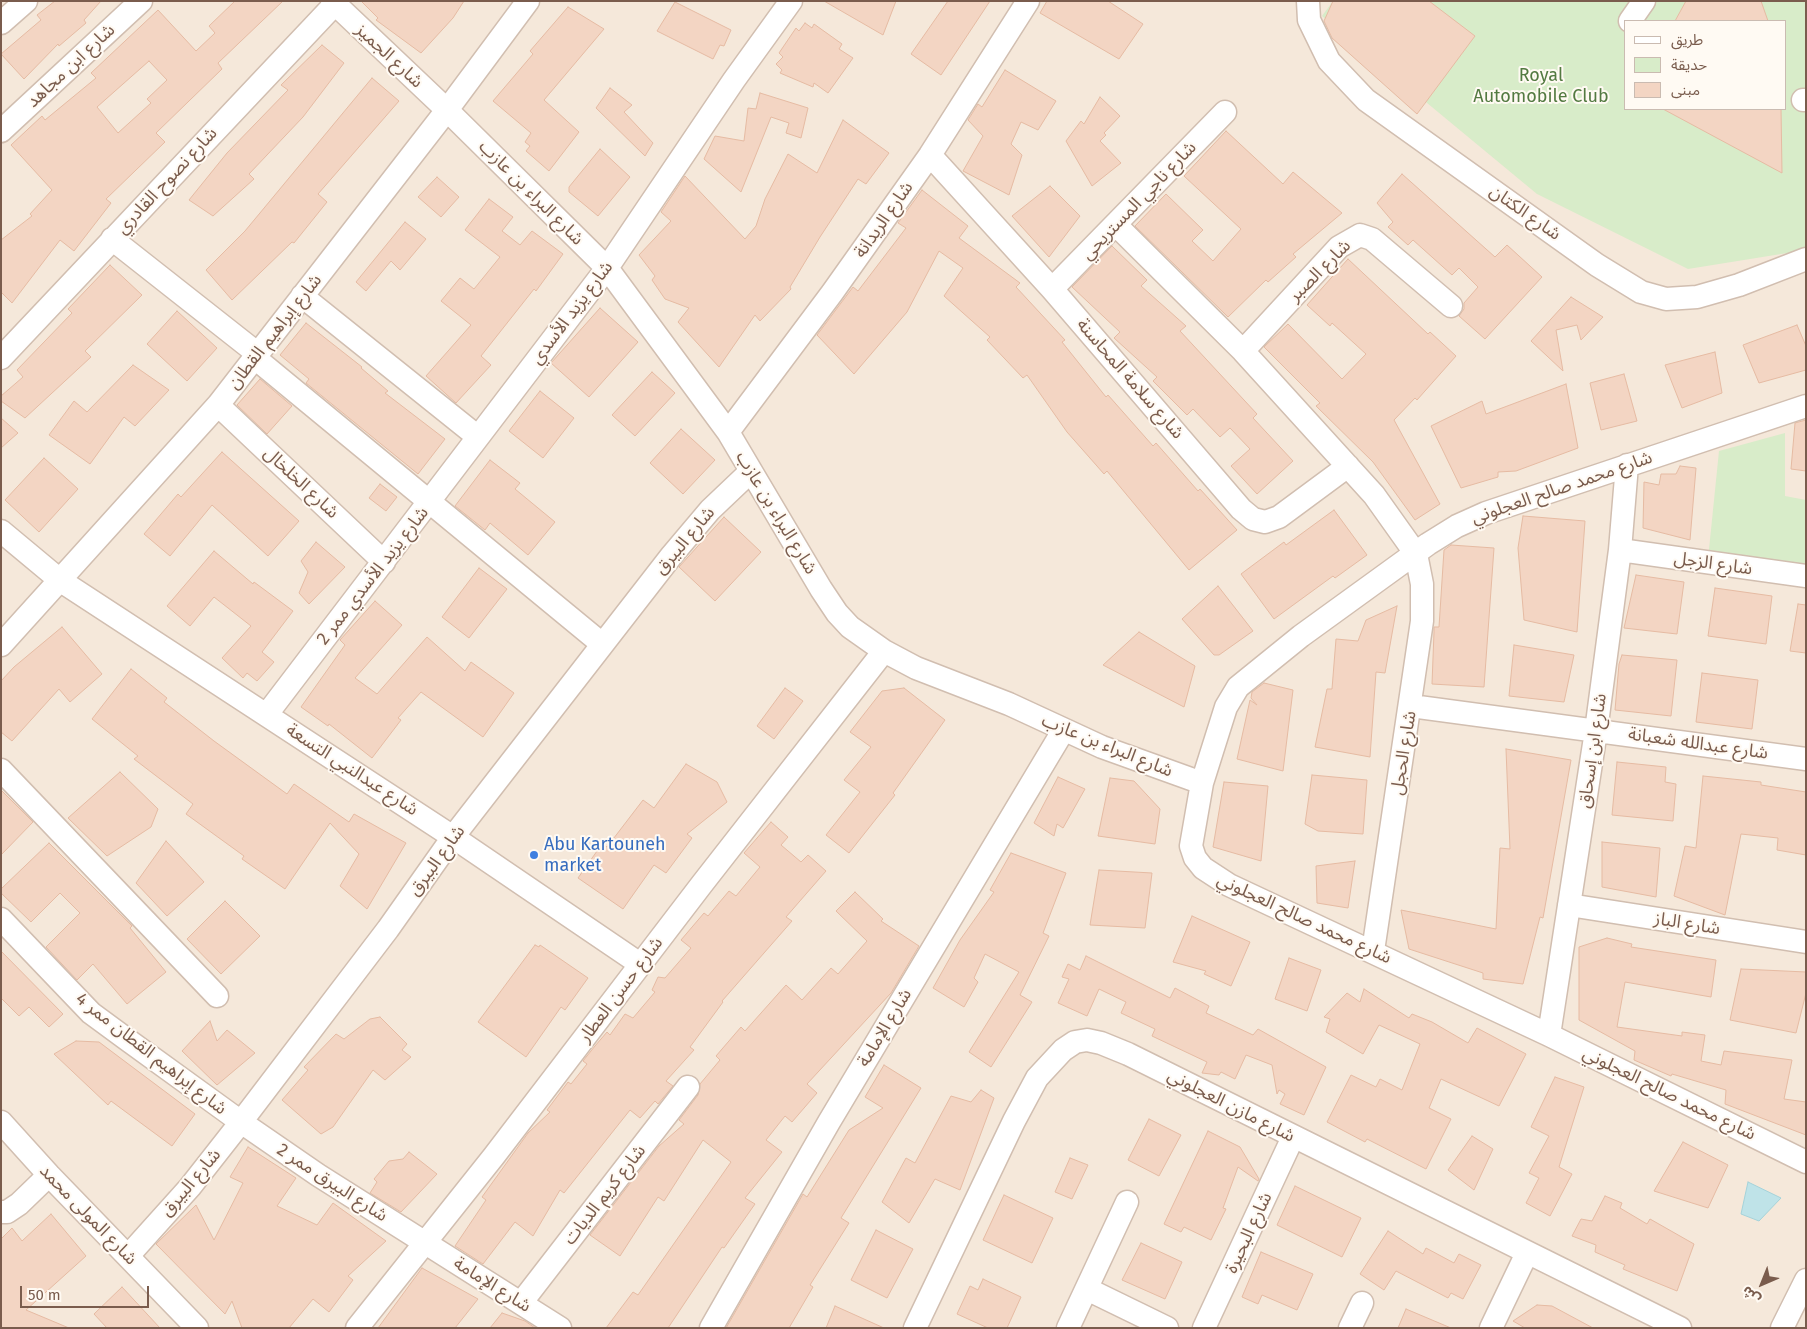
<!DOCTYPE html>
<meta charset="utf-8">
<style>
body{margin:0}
#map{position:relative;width:1807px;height:1329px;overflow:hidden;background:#fdf6ec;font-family:"Fira Sans","Noto Sans Arabic",sans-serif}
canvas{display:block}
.frame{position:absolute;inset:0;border:2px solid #7a5c4d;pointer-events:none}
.legend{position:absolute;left:1624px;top:20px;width:162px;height:90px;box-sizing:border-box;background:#fffaf3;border:1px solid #cabbb1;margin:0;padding:6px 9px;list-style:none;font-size:15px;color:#7a5c4d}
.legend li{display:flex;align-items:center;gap:10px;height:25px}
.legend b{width:25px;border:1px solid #cabbb1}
.north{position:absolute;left:1737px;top:1259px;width:50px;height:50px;-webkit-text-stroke:4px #fffaf3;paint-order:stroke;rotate:224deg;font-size:14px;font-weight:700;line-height:20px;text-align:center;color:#7a5c4d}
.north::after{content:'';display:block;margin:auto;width:18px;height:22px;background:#7a5c4d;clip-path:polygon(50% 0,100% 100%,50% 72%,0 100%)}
.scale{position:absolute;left:20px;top:1286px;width:129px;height:22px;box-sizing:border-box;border:2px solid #7a5c4d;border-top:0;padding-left:6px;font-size:15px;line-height:18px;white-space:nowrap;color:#7a5c4d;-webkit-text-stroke:4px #fffaf3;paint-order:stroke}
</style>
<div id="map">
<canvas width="1807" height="1329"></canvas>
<div class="frame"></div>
<ul class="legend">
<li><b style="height:6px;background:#fff"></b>طريق</li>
<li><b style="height:14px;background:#d8ecc9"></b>حديقة</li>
<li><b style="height:14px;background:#f3d5c3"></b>مبنى</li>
</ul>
<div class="north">ش</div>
<div class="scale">50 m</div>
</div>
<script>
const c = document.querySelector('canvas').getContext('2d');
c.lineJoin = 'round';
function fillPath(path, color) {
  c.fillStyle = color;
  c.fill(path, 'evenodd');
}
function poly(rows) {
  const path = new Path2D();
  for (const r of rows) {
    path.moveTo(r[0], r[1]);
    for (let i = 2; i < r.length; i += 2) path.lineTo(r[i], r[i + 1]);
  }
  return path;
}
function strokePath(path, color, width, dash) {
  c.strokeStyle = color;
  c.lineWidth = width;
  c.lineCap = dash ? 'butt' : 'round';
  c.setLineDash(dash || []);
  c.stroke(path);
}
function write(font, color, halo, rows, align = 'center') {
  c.font = font + ' "Fira Sans","Noto Sans Arabic",sans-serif';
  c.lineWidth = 4;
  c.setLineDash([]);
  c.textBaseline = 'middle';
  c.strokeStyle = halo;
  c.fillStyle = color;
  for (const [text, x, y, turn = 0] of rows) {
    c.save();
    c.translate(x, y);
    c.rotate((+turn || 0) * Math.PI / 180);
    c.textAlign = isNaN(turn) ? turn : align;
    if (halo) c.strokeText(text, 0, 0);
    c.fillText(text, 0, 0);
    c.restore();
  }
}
const residential = poly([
 [1,1,1806,1,1806,1328,1,1328],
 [1626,21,1786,21,1786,109,1626,109]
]);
const green = poly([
 [1333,1,1806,1,1806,250,1688,269,1537,194,1322,16],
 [1626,21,1786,21,1786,109,1626,109],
 [1785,433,1785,496,1806,500,1806,571,1708,559,1719,451]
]);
const water = poly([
 [1748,1182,1781,1198,1759,1221,1741,1214,1748,1182]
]);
const building = poly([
 [55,1,101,1,84,20,86,23,59,46,58,44,24,79,1,54,41,20,37,15,55,1],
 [235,1,283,1,218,63,222,69,156,133,165,142,106,199,111,203,74,251,60,240,12,303,1,292,1,240,32,216,30,214,52,190,11,145,42,116,45,120,96,78,91,73,158,10,196,51,215,33,209,26,235,1],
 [149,61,167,80,147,99,151,103,118,133,97,107,149,61],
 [361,1,464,1,453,18,421,53,376,20,378,18,361,1],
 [824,1,896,1,883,35,824,1],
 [948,1,990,1,941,75,911,54,948,1],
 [1047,1,1108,1,1143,24,1119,59,1040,13,1047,1],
 [1333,1,1429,1,1475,36,1417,114,1332,38,1324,21,1333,1],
 [1686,1,1761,1,1768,21,1675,21,1686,1],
 [675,2,731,30,724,46,720,45,713,59,657,31,675,2],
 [568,7,604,29,544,100,579,132,549,171,526,151,530,146,525,142,531,133,493,101,533,54,530,51,568,7],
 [805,23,812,28,814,24,842,44,839,49,853,58,828,93,814,83,813,87,780,73,782,70,776,64,783,57,779,53,796,28,799,31,805,23],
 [322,45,344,63,303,117,249,174,254,179,213,216,189,200,227,153,288,90,281,85,322,45],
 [1005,70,1056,101,1038,130,1021,122,1011,144,1022,155,1009,195,963,171,983,136,968,120,978,104,982,107,1005,70],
 [372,78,399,101,318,194,327,202,294,243,292,242,232,300,206,270,245,231,372,78],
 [610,88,632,105,624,112,653,143,645,156,596,108,610,88],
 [760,93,808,108,801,138,786,133,789,123,771,117,741,192,704,159,715,136,744,141,748,108,756,109,760,93],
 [1100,97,1120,116,1104,133,1106,135,1100,141,1121,163,1092,186,1066,141,1081,121,1084,124,1100,97],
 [1663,109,1781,109,1782,173,1663,109],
 [843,120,889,153,866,184,858,179,820,237,790,287,791,289,760,321,755,315,719,367,678,322,689,308,665,299,652,280,655,276,639,255,671,221,661,212,685,176,745,239,756,226,765,199,788,154,817,173,843,120],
 [1226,131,1283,184,1293,172,1342,213,1293,254,1296,257,1268,282,1266,280,1228,317,1135,226,1166,194,1203,230,1192,241,1213,261,1241,229,1184,176,1226,131],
 [600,149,630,177,598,216,569,192,569,187,600,149],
 [1402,174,1495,257,1507,245,1542,277,1485,339,1459,316,1464,309,1464,303,1478,287,1459,268,1452,275,1413,240,1408,245,1388,227,1393,222,1377,203,1402,174],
 [437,177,459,197,441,217,418,197,437,177],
 [1050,186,1080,216,1049,257,1012,216,1050,186],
 [922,190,968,226,959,238,1020,283,1016,287,1065,340,1062,342,1106,397,1108,395,1153,446,1156,443,1198,491,1200,489,1237,530,1189,570,1107,471,1104,474,1067,432,1027,375,1023,378,987,340,990,337,944,296,963,268,939,251,907,312,854,374,817,335,853,287,858,291,906,228,898,223,922,190],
 [489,199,513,217,502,231,520,245,532,231,563,254,536,291,534,289,481,356,491,365,456,403,426,376,471,325,441,301,460,278,474,289,500,257,465,230,489,199],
 [405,222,426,239,400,270,391,261,366,291,356,282,405,222],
 [1112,246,1147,280,1141,286,1186,326,1180,331,1257,414,1253,418,1293,461,1257,494,1231,466,1250,449,1230,428,1220,437,1193,409,1187,415,1153,381,1157,377,1114,338,1120,332,1072,287,1112,246],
 [1348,259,1428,334,1430,332,1456,356,1417,400,1415,398,1394,420,1440,504,1415,520,1373,462,1316,406,1320,403,1264,347,1288,324,1342,379,1366,354,1332,323,1330,326,1307,305,1348,259],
 [110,265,142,295,85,351,91,357,25,418,1,401,1,396,23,377,17,370,72,313,68,309,110,265],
 [1571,297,1603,317,1581,340,1577,325,1556,330,1563,371,1531,341,1571,297],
 [600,308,638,342,589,397,551,363,600,308],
 [177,311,217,348,187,381,147,344,177,311],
 [306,323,362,367,361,368,388,391,385,393,445,439,418,474,306,383,309,379,280,355,306,323],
 [1797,325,1806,346,1806,370,1759,383,1743,345,1797,325],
 [1715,352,1722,393,1682,408,1665,365,1715,352],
 [133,365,169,390,135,426,124,417,90,464,49,435,74,401,87,412,133,365],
 [652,372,675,393,635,436,612,415,652,372],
 [1624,374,1637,421,1601,430,1590,383,1624,374],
 [260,379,292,406,267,434,237,405,260,379],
 [1566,384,1578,448,1516,471,1498,472,1498,477,1461,488,1431,426,1482,401,1486,414,1566,384],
 [540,391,574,418,543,458,509,431,540,391],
 [1,418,18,433,1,448,1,418],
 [1806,420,1806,471,1791,469,1795,423,1806,420],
 [681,429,715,460,683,494,650,463,681,429],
 [222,452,299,521,268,556,212,505,170,556,144,534,178,494,181,497,222,452],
 [44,458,78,489,39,532,5,500,44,458],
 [490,460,520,483,515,489,555,522,528,555,490,523,485,530,455,506,490,460],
 [1680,466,1696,468,1690,540,1643,528,1644,482,1659,485,1661,474,1676,474,1680,466],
 [380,484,397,497,386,511,369,498,380,484],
 [1334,510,1367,555,1335,578,1333,576,1274,619,1241,574,1284,542,1286,545,1334,510],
 [1523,516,1585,521,1577,632,1524,620,1518,548,1523,516],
 [724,517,761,552,715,601,679,567,724,517],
 [316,542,345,567,309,604,299,593,308,572,301,561,316,542],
 [1451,545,1494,548,1484,687,1432,684,1434,632,1434,627,1439,627,1444,550,1451,545],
 [214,551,253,584,254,582,293,611,262,652,274,662,257,681,247,673,243,678,222,658,251,626,214,597,190,626,167,606,214,551],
 [479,568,507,589,469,638,442,617,479,568],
 [1636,575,1684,582,1677,634,1624,628,1636,575],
 [1218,586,1253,631,1219,655,1214,655,1182,619,1218,586],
 [1715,588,1772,596,1766,644,1708,636,1715,588],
 [375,601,402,625,355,678,377,694,427,637,465,671,471,662,514,693,483,737,421,692,398,718,401,720,372,758,329,724,328,726,301,707,345,645,340,640,375,601],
 [1798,604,1806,605,1806,653,1790,651,1798,604],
 [1397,606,1385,673,1376,672,1370,757,1315,747,1327,689,1332,689,1336,639,1358,641,1366,620,1397,606],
 [62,627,102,674,70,702,59,689,12,741,1,732,1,681,14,667,62,627],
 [1139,632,1195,666,1184,707,1103,665,1139,632],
 [1514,645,1574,655,1564,702,1509,696,1514,645],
 [1622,655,1677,660,1671,716,1615,710,1619,664,1622,655],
 [131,669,167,698,164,702,214,741,287,794,294,784,349,822,354,814,406,843,367,909,340,886,359,854,330,823,285,889,242,859,244,856,186,814,193,804,134,759,138,756,92,719,131,669],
 [1702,673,1758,680,1752,729,1696,722,1702,673],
 [1264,683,1293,690,1283,771,1237,759,1250,700,1257,705,1251,698,1252,692,1264,683],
 [785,688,803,701,774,739,757,726,785,688],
 [904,688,945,720,893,793,895,795,849,853,826,835,860,792,844,780,871,747,850,732,882,691,904,688],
 [1506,749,1571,760,1543,918,1540,917,1523,984,1483,979,1483,973,1409,949,1401,910,1496,929,1500,848,1510,849,1506,749],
 [1617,762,1666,767,1665,782,1676,784,1673,821,1612,815,1617,762],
 [686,764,717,782,727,802,687,834,692,838,666,873,654,865,623,909,578,878,602,844,607,847,643,800,654,808,686,764],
 [120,772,158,809,151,827,107,856,68,818,120,772],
 [1312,775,1367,780,1363,834,1318,831,1305,824,1312,775],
 [1703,776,1761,782,1761,785,1806,792,1806,855,1777,850,1778,838,1741,834,1725,915,1674,896,1685,846,1696,848,1703,776],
 [1058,777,1085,789,1063,828,1057,824,1054,836,1034,823,1058,777],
 [1110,778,1134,781,1160,809,1155,844,1098,836,1110,778],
 [1224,782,1268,786,1261,861,1213,847,1224,782],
 [1,790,33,822,1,855,1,790],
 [771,822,788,837,781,845,801,862,808,855,826,871,786,917,792,921,722,1001,723,1002,690,1047,694,1050,666,1081,673,1086,658,1104,655,1101,640,1118,630,1110,564,1193,560,1190,533,1236,515,1222,483,1264,455,1246,486,1200,482,1197,528,1133,550,1112,547,1110,568,1082,571,1084,587,1064,583,1061,595,1046,607,1032,610,1035,625,1014,633,1018,655,992,652,990,658,977,665,978,691,948,681,940,704,913,708,916,729,891,736,896,760,867,744,853,771,822],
 [166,841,204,882,167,916,136,883,166,841],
 [1602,842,1660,848,1656,897,1602,887,1602,842],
 [49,843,132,926,130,928,166,972,127,1004,93,964,77,980,46,947,80,913,60,893,31,922,1,893,1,889,49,843],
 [1011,853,1066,873,1043,933,1049,936,1020,995,1032,1002,991,1067,969,1052,1019,972,985,954,974,978,978,982,964,1007,933,988,960,940,994,892,990,890,1011,853],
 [1355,861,1348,908,1317,903,1316,866,1355,861],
 [1099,870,1152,873,1145,928,1090,925,1099,870],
 [855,892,883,919,881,921,919,946,891,993,807,1084,817,1093,792,1122,785,1116,766,1140,782,1152,745,1198,755,1204,724,1248,722,1247,668,1328,606,1328,633,1292,638,1295,731,1162,703,1140,664,1201,658,1197,620,1256,590,1235,659,1146,684,1124,679,1120,698,1095,700,1084,720,1060,716,1056,741,1027,745,1031,786,985,802,1000,831,968,838,974,867,941,836,911,855,892],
 [225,901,260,936,221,974,187,939,225,901],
 [1192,916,1250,942,1231,986,1204,974,1206,971,1173,962,1192,916],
 [1607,938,1632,944,1631,947,1716,960,1711,997,1625,982,1617,1027,1682,1036,1682,1032,1705,1035,1701,1061,1721,1065,1724,1051,1792,1060,1784,1099,1806,1102,1806,1135,1725,1104,1726,1090,1672,1074,1671,1076,1634,1060,1635,1051,1579,1020,1579,947,1607,938],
 [535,945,539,947,540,945,588,978,565,1010,561,1007,526,1057,478,1022,535,945],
 [1,951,63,1014,49,1027,29,1007,19,1016,1,998,1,951],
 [1086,956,1170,998,1175,988,1209,1006,1206,1013,1253,1035,1258,1029,1326,1067,1304,1115,1280,1104,1285,1094,1279,1090,1277,1094,1272,1065,1246,1055,1235,1079,1221,1072,1219,1075,1202,1073,1207,1062,1152,1036,1155,1029,1121,1013,1126,1002,1099,989,1087,1016,1058,1003,1069,979,1062,977,1068,964,1080,970,1086,956],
 [1289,958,1321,970,1307,1011,1275,999,1289,958],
 [1741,969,1806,972,1806,993,1796,1033,1730,1020,1741,969],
 [1364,989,1409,1018,1412,1014,1432,1022,1468,1043,1477,1028,1526,1054,1499,1106,1441,1079,1429,1108,1451,1119,1426,1169,1367,1139,1365,1142,1327,1122,1351,1075,1376,1087,1380,1079,1402,1090,1420,1044,1379,1025,1363,1054,1326,1032,1330,1019,1324,1017,1347,993,1360,1002,1364,989],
 [380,1017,407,1044,402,1050,411,1057,385,1080,373,1070,333,1127,321,1134,282,1100,308,1070,304,1067,336,1034,344,1039,370,1019,380,1017],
 [210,1021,217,1041,227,1030,255,1053,217,1085,182,1051,210,1021],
 [76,1041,99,1042,195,1114,172,1146,111,1101,108,1105,54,1054,76,1041],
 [884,1065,921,1088,841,1218,849,1223,810,1285,813,1287,789,1328,726,1328,803,1194,807,1197,849,1130,883,1108,865,1097,884,1065],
 [1555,1077,1584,1087,1559,1167,1572,1174,1550,1216,1526,1203,1539,1178,1529,1173,1549,1136,1531,1127,1555,1077],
 [981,1090,994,1098,960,1190,935,1179,909,1223,882,1202,906,1158,915,1163,951,1096,971,1102,981,1090],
 [1149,1119,1181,1135,1159,1176,1128,1160,1149,1119],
 [1208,1131,1240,1147,1259,1179,1258,1181,1238,1167,1223,1208,1226,1209,1211,1240,1184,1227,1181,1232,1164,1224,1208,1131],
 [1472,1136,1493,1149,1474,1190,1448,1170,1472,1136],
 [1683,1142,1728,1165,1708,1208,1654,1191,1683,1142],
 [248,1147,296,1178,277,1206,317,1225,333,1203,386,1241,348,1276,353,1280,329,1312,313,1299,289,1328,242,1328,232,1301,225,1314,156,1244,196,1205,214,1240,243,1183,230,1177,248,1147],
 [409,1152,437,1174,401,1212,370,1193,377,1182,374,1179,389,1161,403,1159,409,1152],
 [1070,1158,1088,1165,1072,1199,1055,1192,1070,1158],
 [1295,1186,1361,1218,1342,1257,1277,1225,1295,1186],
 [1004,1195,1053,1218,1032,1263,983,1240,1004,1195],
 [1605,1196,1622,1203,1620,1208,1647,1224,1650,1219,1694,1244,1677,1291,1623,1269,1625,1265,1595,1252,1596,1245,1572,1236,1581,1219,1592,1221,1605,1196],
 [51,1214,86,1256,26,1310,69,1328,1,1328,1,1239,12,1228,22,1241,51,1214],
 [876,1230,913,1249,887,1298,851,1280,876,1230],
 [1388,1231,1423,1254,1426,1248,1454,1263,1459,1254,1481,1265,1463,1299,1451,1293,1448,1298,1396,1271,1384,1290,1360,1274,1388,1231],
 [1141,1243,1182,1262,1165,1299,1122,1280,1141,1243],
 [1261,1252,1313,1274,1297,1310,1262,1295,1258,1304,1242,1297,1261,1252],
 [422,1268,478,1299,455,1328,378,1328,422,1268],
 [983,1279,1021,1297,1007,1328,988,1328,957,1314,970,1286,978,1290,983,1279],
 [122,1287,160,1328,107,1328,94,1314,122,1287],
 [1537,1305,1552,1306,1593,1328,1525,1328,1513,1321,1537,1305],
 [835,1306,884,1328,826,1328,835,1306],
 [1406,1309,1451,1328,1398,1328,1406,1309],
 [502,1313,525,1321,535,1328,490,1328,502,1313]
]);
const minor = poly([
 [332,1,447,110,607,268,728,432,821,589,837,613,850,627,884,651,916,668,1009,704,1102,747,1202,783],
 [1308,1,1309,20,1329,61,1366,100,1597,265,1641,292,1666,299,1697,297,1739,285,1806,259],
 [1630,21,1644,1],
 [1,23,26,1],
 [1803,100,1806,100],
 [1,131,141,1],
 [930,155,1052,289,1241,509,1253,519,1265,522,1279,517,1348,466],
 [1116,225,1243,351,1374,495,1416,554,1422,584,1422,621,1373,951],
 [112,239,258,354],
 [1052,289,1225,112],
 [302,296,478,437],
 [1243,351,1339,247,1360,235,1372,239,1451,306],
 [1,358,335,4],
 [255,358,602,644],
 [218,405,384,562],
 [1806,406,1486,513,1457,526,1428,544,1301,636,1238,687,1226,707,1202,783,1191,846,1195,858,1203,868,1229,885,1549,1035,1806,1162],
 [728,432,832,293,930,155,1028,1],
 [1,531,61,581,453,837,640,964],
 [1620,550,1806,576],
 [1,645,218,405,447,110,528,1],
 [1411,706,1806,759],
 [267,714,607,268,734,80,791,1],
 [1,770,217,996],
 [1569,905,1806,942],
 [1,919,91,1013,125,1038,241,1122,318,1175,560,1328],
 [1549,1035,1596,731,1620,550,1627,465],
 [1,1122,49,1175,197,1328],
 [1,1212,7,1212,19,1204,49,1175],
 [128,1256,190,1187,241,1122,388,929,453,837,672,555,710,510,750,472],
 [1087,1289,1167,1328],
 [521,1303,688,1087],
 [357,1328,494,1156,702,884,884,651],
 [711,1328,829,1122,1063,731],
 [915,1328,1014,1121,1037,1078,1063,1050,1075,1042,1087,1040,1101,1043,1128,1054,1680,1328],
 [1068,1328,1127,1202],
 [1204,1328,1293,1137],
 [1350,1328,1362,1303],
 [1491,1328,1527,1253],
 [1782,1328,1806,1280]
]);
const markers = [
 [534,855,5,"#3f7fe0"]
];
const streetNames = [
 ["شارع الجميز",389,56,43],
 ["شارع ابن مجاهد",71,66,-43],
 ["شارع نصوح القادري",167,181,-47],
 ["شارع البراء بن عازب",531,193,45],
 ["شارع ناجي المستريحي",1139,201,-46],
 ["شارع الكتان",1525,213,35],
 ["شارع الريدانة",884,220,-55],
 ["شارع الصبر",1320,271,-45],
 ["شارع يزيد الأسدي",572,313,-53],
 ["شارع إبراهيم القطان",275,332,-52],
 ["شارع سلامة المحاسنة",1130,379,49],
 ["شارع الخلخال",301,483,43],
 ["شارع محمد صالح العجلوني",1562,488,-19],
 ["شارع البراء بن عازب",776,513,59],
 ["شارع البيرق",685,541,-50],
 ["شارع الزجل",1713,564,8],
 ["شارع يزيد الأسدي ممر 2",373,576,-52],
 ["شارع عبدالله شعبانة",1698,744,8],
 ["شارع البراء بن عازب",1107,746,22],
 ["شارع ابن إسحاق",1593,751,-82],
 ["شارع الحجل",1404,753,-81],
 ["شارع عبدالنبي التسعة",352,770,33],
 ["شارع البيرق",437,861,-54],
 ["شارع محمد صالح العجلوني",1304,919,25],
 ["شارع الباز",1687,924,9],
 ["شارع حسن العطار",621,990,-53],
 ["شارع الإمامة",885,1028,-59],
 ["شارع إبراهيم القطان ممر 4",151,1054,38],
 ["شارع محمد صالح العجلوني",1669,1094,26],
 ["شارع مازن العجلوني",1231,1106,27],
 ["شارع البيرق",191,1183,-50],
 ["شارع البيرق ممر 2",332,1183,33],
 ["شارع كريم الديات",605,1195,-52],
 ["شارع المولى محمد",88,1215,46],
 ["شارع البحيرة",1249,1233,-65],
 ["شارع الإمامة",492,1285,32]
];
const parkNames = [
 ["Royal",1541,76],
 ["Automobile Club",1541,97]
];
const shopNames = [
 ["Abu Kartouneh",544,845],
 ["market",544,866]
];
fillPath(residential, '#f5e8da');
fillPath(green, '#d8ecc9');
fillPath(water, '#bfe3e8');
strokePath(water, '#a5d3da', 1);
fillPath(building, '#f3d5c3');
strokePath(building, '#e6bba3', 1);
strokePath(minor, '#d1beb0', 25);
strokePath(minor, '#fff', 22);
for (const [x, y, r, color] of markers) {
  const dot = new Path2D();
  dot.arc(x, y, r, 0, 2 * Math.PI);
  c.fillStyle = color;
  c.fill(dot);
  strokePath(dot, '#fffaf3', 2);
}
write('18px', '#7a5c4d', '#fffaf3', streetNames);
write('18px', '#537a41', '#fffaf3', parkNames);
write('18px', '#366cbe', '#fffaf3', shopNames, 'left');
</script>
